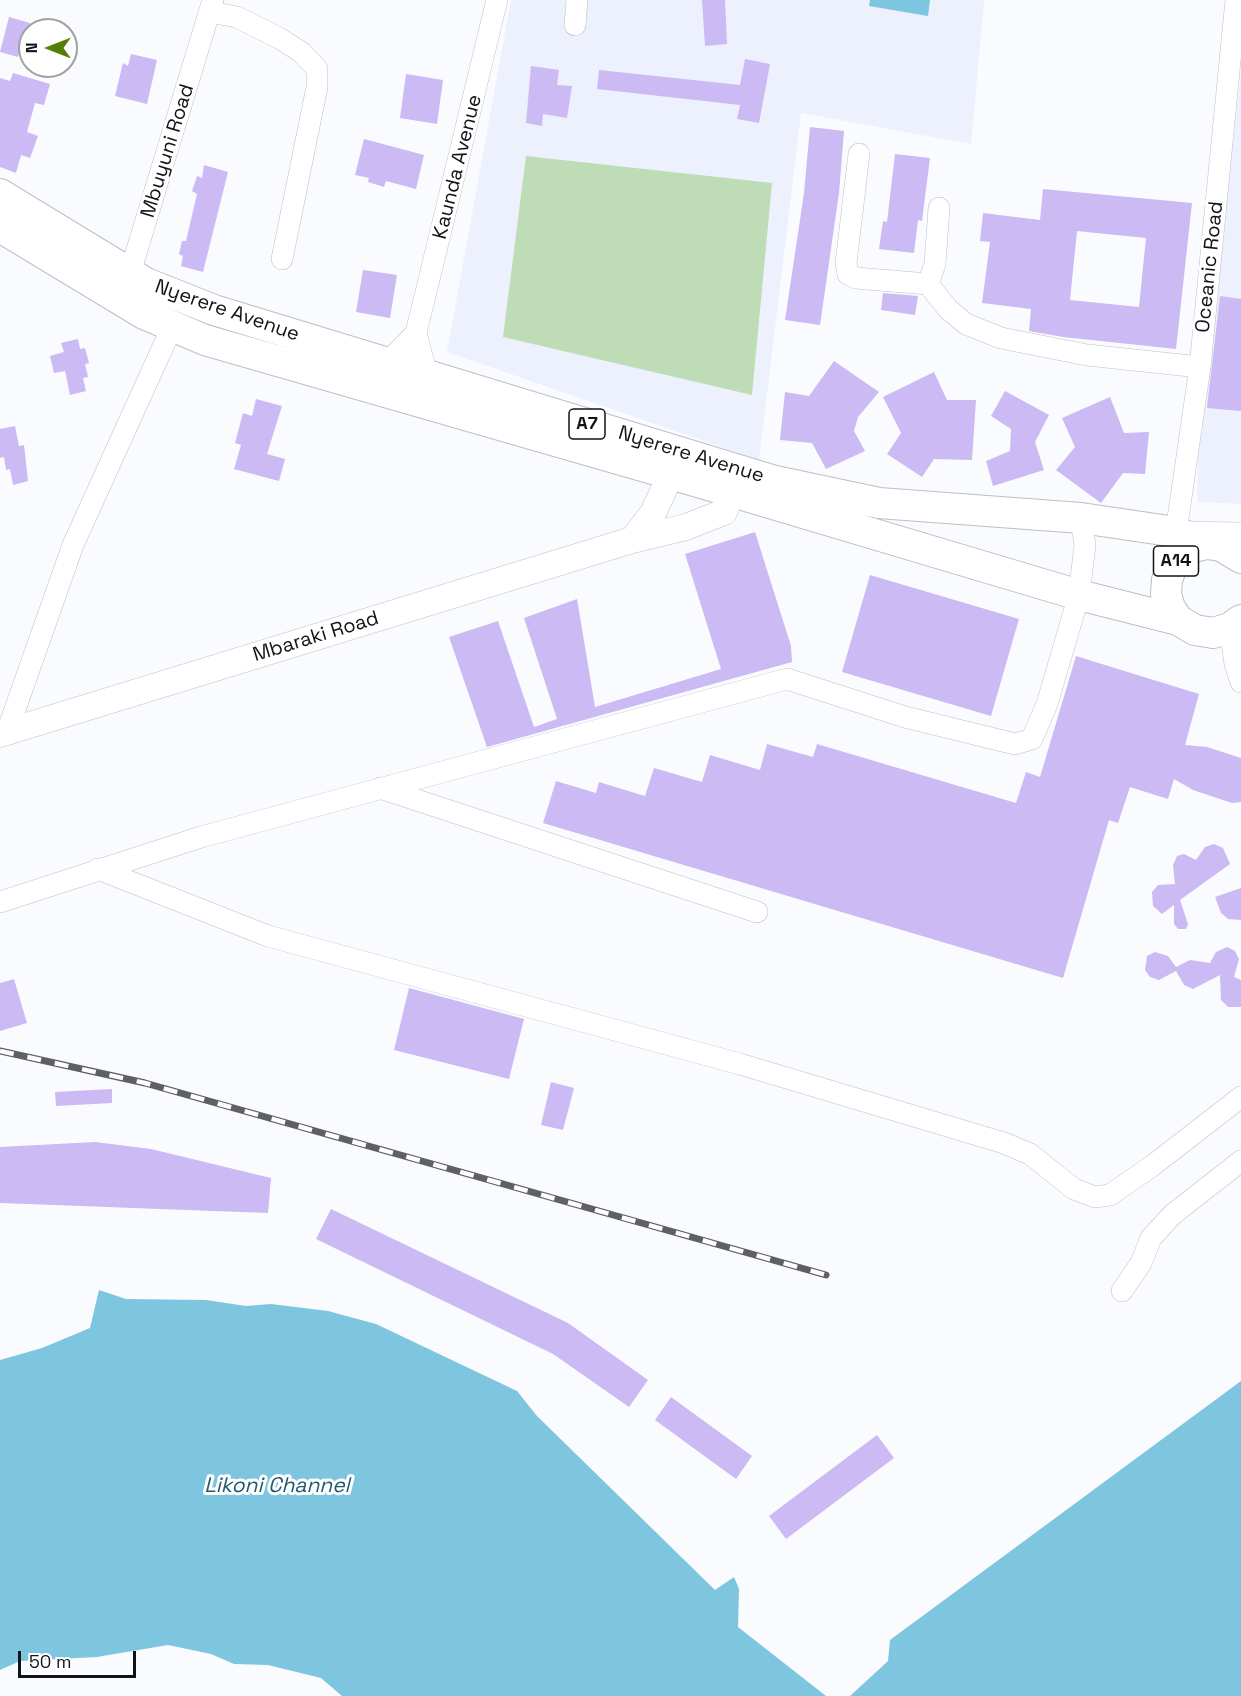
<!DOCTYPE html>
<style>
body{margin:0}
#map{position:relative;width:1241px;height:1696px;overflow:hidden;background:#fafbfe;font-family:"Space Grotesk",sans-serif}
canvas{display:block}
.north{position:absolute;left:18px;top:18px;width:60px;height:60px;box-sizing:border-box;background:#fff;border:2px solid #a0a1a2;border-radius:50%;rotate:270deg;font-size:16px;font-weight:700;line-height:24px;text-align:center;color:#121316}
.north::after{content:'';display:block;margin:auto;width:21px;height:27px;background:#547f04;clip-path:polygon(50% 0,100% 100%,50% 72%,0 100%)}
.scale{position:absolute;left:18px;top:1651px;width:118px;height:27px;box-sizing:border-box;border:3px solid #121316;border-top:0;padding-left:8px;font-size:18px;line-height:21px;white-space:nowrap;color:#121316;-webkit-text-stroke:4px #fff;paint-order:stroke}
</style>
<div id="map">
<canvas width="1241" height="1696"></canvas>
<div class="north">N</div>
<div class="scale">50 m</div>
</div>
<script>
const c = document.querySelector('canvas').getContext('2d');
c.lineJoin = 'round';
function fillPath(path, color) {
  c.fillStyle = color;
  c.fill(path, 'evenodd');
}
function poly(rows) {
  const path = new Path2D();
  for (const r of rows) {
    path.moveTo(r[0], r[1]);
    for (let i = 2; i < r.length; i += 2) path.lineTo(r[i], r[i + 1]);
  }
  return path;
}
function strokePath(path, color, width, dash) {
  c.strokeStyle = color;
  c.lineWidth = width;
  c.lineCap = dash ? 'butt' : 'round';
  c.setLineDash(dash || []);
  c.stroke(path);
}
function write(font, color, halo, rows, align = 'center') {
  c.font = font + ' "Space Grotesk",sans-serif';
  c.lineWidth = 6;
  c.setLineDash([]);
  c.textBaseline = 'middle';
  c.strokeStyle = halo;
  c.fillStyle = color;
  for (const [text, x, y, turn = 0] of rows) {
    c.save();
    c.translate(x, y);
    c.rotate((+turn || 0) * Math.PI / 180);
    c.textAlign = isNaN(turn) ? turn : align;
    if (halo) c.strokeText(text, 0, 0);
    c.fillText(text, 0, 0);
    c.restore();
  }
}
const built = poly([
 [511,0,984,0,971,144,801,113,759,460,447,352],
 [1241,72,1241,504,1197,502,1198,460]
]);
const green = poly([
 [526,156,772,183,752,395,503,337]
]);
const water = poly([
 [870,0,930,0,928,16,869,6],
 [99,1290,126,1299,206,1300,246,1306,271,1304,328,1311,376,1324,517,1391,537,1416,715,1590,734,1577,739,1589,738,1627,826,1696,342,1696,321,1678,268,1665,234,1664,211,1654,168,1645,97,1657,20,1661,0,1670,0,1360,42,1348,90,1328],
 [1241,1381,1241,1696,850,1696,888,1661,890,1640]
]);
const building = poly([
 [702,0,725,0,727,44,705,46],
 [9,17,30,23,30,39,23,37,18,57,0,52],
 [131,54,157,60,147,104,115,96,123,63,128,66],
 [745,59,770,64,759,123,737,119,740,105,597,89,599,70,740,85],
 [531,66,559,70,557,85,572,86,567,118,543,114,542,126,526,123],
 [13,73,50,84,44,105,35,103,27,132,38,136,30,158,21,155,16,173,0,167,0,78,10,81],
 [406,74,443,80,437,124,400,118],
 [810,127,844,131,839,193,820,325,785,320,804,193],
 [364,139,424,155,416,189,386,181,384,187,368,182,369,178,355,175],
 [895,154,930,158,922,221,918,220,914,253,879,249,883,221,887,222],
 [204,165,228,172,203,272,181,266,183,256,179,254,182,241,186,241,197,194,192,191,197,176,202,178],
 [1043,189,1192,203,1176,349,1063,337,1029,331,1031,309,982,303,990,242,980,241,983,213,1040,220],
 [1077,231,1146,238,1139,307,1070,300],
 [363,270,397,275,390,318,356,312],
 [883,293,918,296,915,315,881,310],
 [1220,296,1241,299,1241,411,1207,408],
 [78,339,80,349,85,348,89,363,85,364,88,377,83,378,86,391,70,395,65,371,54,373,50,356,64,352,61,343],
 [834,361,879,392,858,417,854,431,865,451,826,469,812,443,780,440,785,392,809,396],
 [934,372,947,400,976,400,972,460,934,459,922,477,887,454,901,433,883,397],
 [1005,391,1049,415,1035,442,1044,470,993,486,986,461,1010,451,1011,429,991,416],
 [1110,397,1124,433,1149,432,1145,474,1123,473,1101,503,1056,470,1075,447,1062,418],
 [256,399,282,406,267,454,285,459,279,481,234,469,241,445,235,443,243,413,252,416],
 [15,426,19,446,24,445,28,481,13,485,10,469,6,470,4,457,0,458,0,429],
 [755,532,791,646,792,662,487,747,449,637,498,621,534,727,557,719,524,618,577,599,595,707,721,669,685,554],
 [870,575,1019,619,991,716,842,672],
 [1076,656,1199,694,1185,745,1207,747,1241,758,1241,802,1232,803,1193,790,1174,779,1168,799,1130,787,1118,823,1109,820,1063,978,543,823,556,781,596,793,599,782,645,796,654,768,702,782,710,755,760,770,767,744,813,757,817,744,1016,803,1026,772,1040,777],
 [1214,844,1223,848,1230,864,1180,900,1188,924,1186,929,1178,929,1174,924,1174,905,1162,914,1153,906,1152,892,1158,885,1175,884,1173,865,1177,856,1184,854,1196,860,1205,847],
 [1241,888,1241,920,1228,919,1221,913,1215,897],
 [1227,947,1235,951,1239,959,1234,977,1241,980,1241,1007,1228,1007,1221,1000,1220,975,1193,989,1184,985,1176,971,1159,980,1150,977,1145,970,1147,956,1155,952,1168,956,1176,967,1190,960,1210,963,1216,952],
 [14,979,27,1023,0,1031,0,983],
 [409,988,524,1019,509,1079,394,1050],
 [551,1082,574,1088,563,1130,541,1125],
 [112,1089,112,1103,56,1106,55,1092],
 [95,1142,151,1149,271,1178,268,1213,0,1203,0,1147],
 [331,1209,568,1323,648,1380,629,1407,553,1354,316,1239],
 [671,1397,752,1456,736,1479,655,1420],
 [877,1435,894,1458,786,1539,769,1516]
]);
const minor = poly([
 [1236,0,1200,367,1176,532,1241,533],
 [210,12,237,17,279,38,301,52,317,69,317,87,282,259],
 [575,25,577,0],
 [859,154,846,263,848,274,856,278,928,284,948,309,966,324,1001,338,1087,355,1200,367],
 [928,284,935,264,939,208],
 [126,286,213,0],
 [416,333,427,375,424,385],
 [385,374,387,363,416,333,497,0],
 [1230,628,1235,664,1241,682],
 [7,732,73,545,172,327],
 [380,788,757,912],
 [98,869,268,936,740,1064,1004,1143,1030,1154,1074,1189,1095,1197,1110,1195,1152,1166,1241,1097],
 [0,902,201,837,787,679,905,717,1015,744,1032,739,1047,704,1079,595,1085,545,1081,518],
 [1122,1291,1141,1263,1151,1238,1172,1215,1241,1161]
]);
const major = poly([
 [632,540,653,513,679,457],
 [0,734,632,540,686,527,724,512,739,475]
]);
const highway = poly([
 [0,194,146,283,214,310,775,481,879,503,1081,518,1176,532,1207,544],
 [0,227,144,314,205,340,733,492,1079,595,1178,620],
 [1241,558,1221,546,1207,544,1194,547,1181,555,1172,566,1167,580,1166,594,1170,608,1178,620,1195,630,1213,633,1230,628,1241,620]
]);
const rail = poly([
 [0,1051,145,1083,826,1275]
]);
const shields = [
 [587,424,36],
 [1176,561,45]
];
const shieldNames = [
 ["A7",587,424],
 ["A14",1176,561]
];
const streetNames = [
 ["Mbuyuni Road",168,151,-73],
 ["Kaunda Avenue",458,167,-76],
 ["Oceanic Road",1210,267,-84],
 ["Nyerere Avenue",227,311,19],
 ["Nyerere Avenue",691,455,17],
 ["Mbaraki Road",316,637,-17]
];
const waterNames = [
 ["Likoni Channel",277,1486]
];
fillPath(built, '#edf0fd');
fillPath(green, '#bedcb5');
fillPath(water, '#7ec5df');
fillPath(building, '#cbbaf3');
strokePath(minor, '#bdbfc7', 22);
strokePath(major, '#bdbfc7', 27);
strokePath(highway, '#bdbfc7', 32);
strokePath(minor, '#fff', 21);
strokePath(major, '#fff', 26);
strokePath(highway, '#fff', 30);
strokePath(rail, '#5f6063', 7);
strokePath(rail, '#fff', 4.5, [14]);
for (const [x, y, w] of shields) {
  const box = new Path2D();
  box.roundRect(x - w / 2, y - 15, w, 30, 4.5);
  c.fillStyle = '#fff';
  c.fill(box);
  strokePath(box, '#121316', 1.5);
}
write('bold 18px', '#121316', null, shieldNames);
write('20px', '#121316', '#fff', streetNames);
write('italic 21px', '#225b6e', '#fff', waterNames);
</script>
